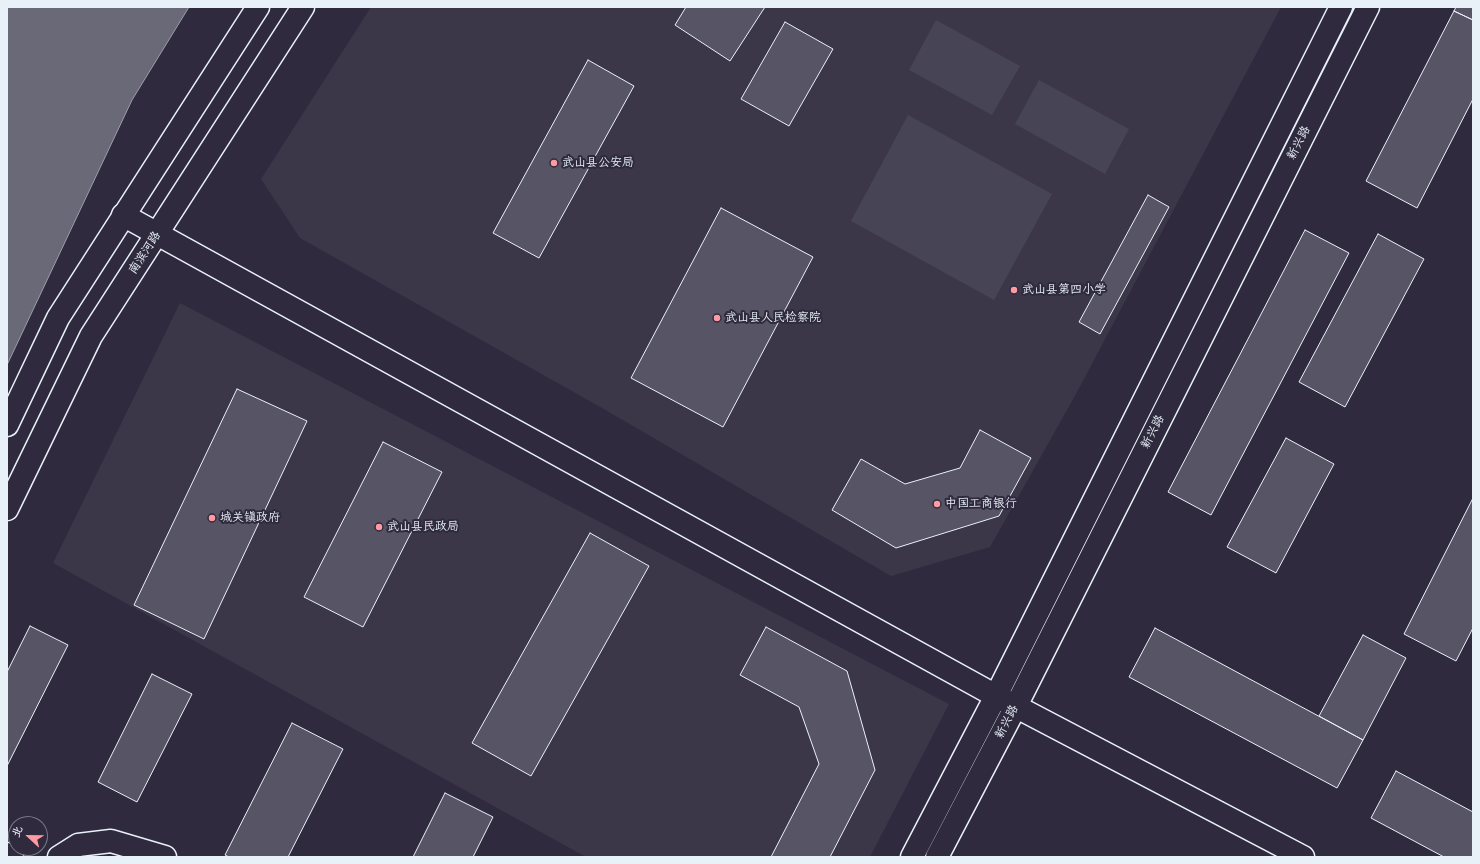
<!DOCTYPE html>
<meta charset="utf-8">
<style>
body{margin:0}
#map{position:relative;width:1480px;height:864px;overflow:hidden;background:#2f2a3d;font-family:Sriracha,"LXGW WenKai TC",sans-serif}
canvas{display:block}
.frame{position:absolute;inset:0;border:8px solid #e8f1f8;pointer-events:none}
.north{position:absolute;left:8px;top:816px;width:40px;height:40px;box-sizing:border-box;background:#2f2a3d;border:1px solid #797a88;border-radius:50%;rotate:292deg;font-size:11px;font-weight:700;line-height:16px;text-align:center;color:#e8f1f8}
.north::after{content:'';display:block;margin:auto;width:14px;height:18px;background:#ff9aa2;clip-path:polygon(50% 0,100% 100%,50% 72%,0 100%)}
</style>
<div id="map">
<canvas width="1480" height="864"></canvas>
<div class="frame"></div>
<div class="north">北</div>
</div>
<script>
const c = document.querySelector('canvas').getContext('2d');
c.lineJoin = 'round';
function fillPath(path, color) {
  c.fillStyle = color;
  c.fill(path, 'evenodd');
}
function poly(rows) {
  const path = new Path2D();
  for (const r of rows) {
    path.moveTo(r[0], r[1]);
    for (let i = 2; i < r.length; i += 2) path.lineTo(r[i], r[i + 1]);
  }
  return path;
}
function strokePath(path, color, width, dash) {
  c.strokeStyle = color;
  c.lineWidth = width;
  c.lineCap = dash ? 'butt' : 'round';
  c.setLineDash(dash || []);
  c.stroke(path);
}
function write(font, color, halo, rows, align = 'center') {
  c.font = font + ' Sriracha,"LXGW WenKai TC",sans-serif';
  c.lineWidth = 4;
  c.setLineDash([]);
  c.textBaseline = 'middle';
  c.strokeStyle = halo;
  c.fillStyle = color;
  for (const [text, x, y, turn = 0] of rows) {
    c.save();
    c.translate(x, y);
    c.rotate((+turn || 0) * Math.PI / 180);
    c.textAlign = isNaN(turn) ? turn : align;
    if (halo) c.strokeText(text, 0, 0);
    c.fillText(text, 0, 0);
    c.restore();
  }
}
const built = poly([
 [371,7,1281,7,1076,394,990,547,891,576,602,408,300,238,261,179],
 [180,303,949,704,870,857,586,857,53,563]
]);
const green = poly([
 [936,20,1020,66,992,115,909,70],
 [1039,80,1129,129,1105,174,1015,124],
 [908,115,1052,194,994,300,851,221]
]);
const water = poly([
 [7,7,189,7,132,100,7,365,7,7]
]);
const building = poly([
 [686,7,765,7,730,61,675,25,686,7],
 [1456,7,1473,7,1473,20,1454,11,1456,7],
 [1454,11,1473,20,1473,99,1417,208,1366,181,1454,11],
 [785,22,833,49,789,126,741,99,785,22],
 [588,60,634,86,539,258,493,233,588,60],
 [1148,195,1169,207,1100,334,1079,322,1148,195],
 [721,208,813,257,723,427,631,378,721,208],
 [1305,230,1349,253,1211,515,1168,492,1305,230],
 [1378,234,1424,259,1345,407,1299,382,1378,234],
 [237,389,307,421,204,639,134,605,237,389],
 [980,430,1031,458,999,516,896,548,832,510,861,459,905,484,960,468,980,430],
 [1286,438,1334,464,1276,573,1227,547,1286,438],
 [383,442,442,472,363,627,304,597,383,442],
 [1473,498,1473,628,1456,661,1404,634,1473,498],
 [590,533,649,566,531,776,472,743,590,533],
 [30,626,68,645,7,766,7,672,30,626],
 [766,627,847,671,875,770,830,857,771,857,819,764,799,707,740,675,766,627],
 [1155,628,1363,740,1337,788,1129,677,1155,628],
 [1363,635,1406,658,1363,740,1319,716,1363,635],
 [152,674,192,694,137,802,98,782,152,674],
 [292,723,343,749,288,857,229,857,225,855,292,723],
 [1396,771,1473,812,1473,857,1444,857,1371,818,1396,771],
 [445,793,493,817,473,857,413,857,445,793]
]);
const street = poly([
 [7,854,12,857],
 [59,857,78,845,111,841,165,857]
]);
const secondary = poly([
 [123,215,996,696,1303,857],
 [912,857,996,696,1341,7],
 [937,857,1016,706,1368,7]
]);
const primary = poly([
 [7,425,58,318,258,7],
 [7,509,91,336,303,7]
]);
const markers = [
 [554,163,4,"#ff9aa2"],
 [1014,290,4,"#ff9aa2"],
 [717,318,4,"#ff9aa2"],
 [937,504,4,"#ff9aa2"],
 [212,518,4,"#ff9aa2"],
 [379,527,4,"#ff9aa2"]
];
const streetNames = [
 ["新兴路",1299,143,-63],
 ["南滨河路",145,253,-57],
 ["新兴路",1153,432,-63],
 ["新兴路",1007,722,-63]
];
const poiNames = [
 ["武山县公安局",562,163],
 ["武山县第四小学",1022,290],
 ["武山县人民检察院",725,318],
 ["中国工商银行",945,504],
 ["城关镇政府",220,518],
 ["武山县民政局",387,527]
];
fillPath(built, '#3b3749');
fillPath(green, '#464455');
fillPath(water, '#696978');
strokePath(water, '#9c9fab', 1);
fillPath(building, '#575565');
strokePath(building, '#e8f1f8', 1);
strokePath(street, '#e8f1f8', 25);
strokePath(secondary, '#e8f1f8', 25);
strokePath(primary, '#e8f1f8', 25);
strokePath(street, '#2f2a3d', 22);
strokePath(secondary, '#2f2a3d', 22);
strokePath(primary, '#2f2a3d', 22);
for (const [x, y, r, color] of markers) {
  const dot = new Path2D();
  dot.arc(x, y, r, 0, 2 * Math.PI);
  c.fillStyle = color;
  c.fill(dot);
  strokePath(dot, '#2f2a3d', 1.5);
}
write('12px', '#e8f1f8', '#2f2a3d', streetNames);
write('12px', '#e8f1f8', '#2f2a3d', poiNames, 'left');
</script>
